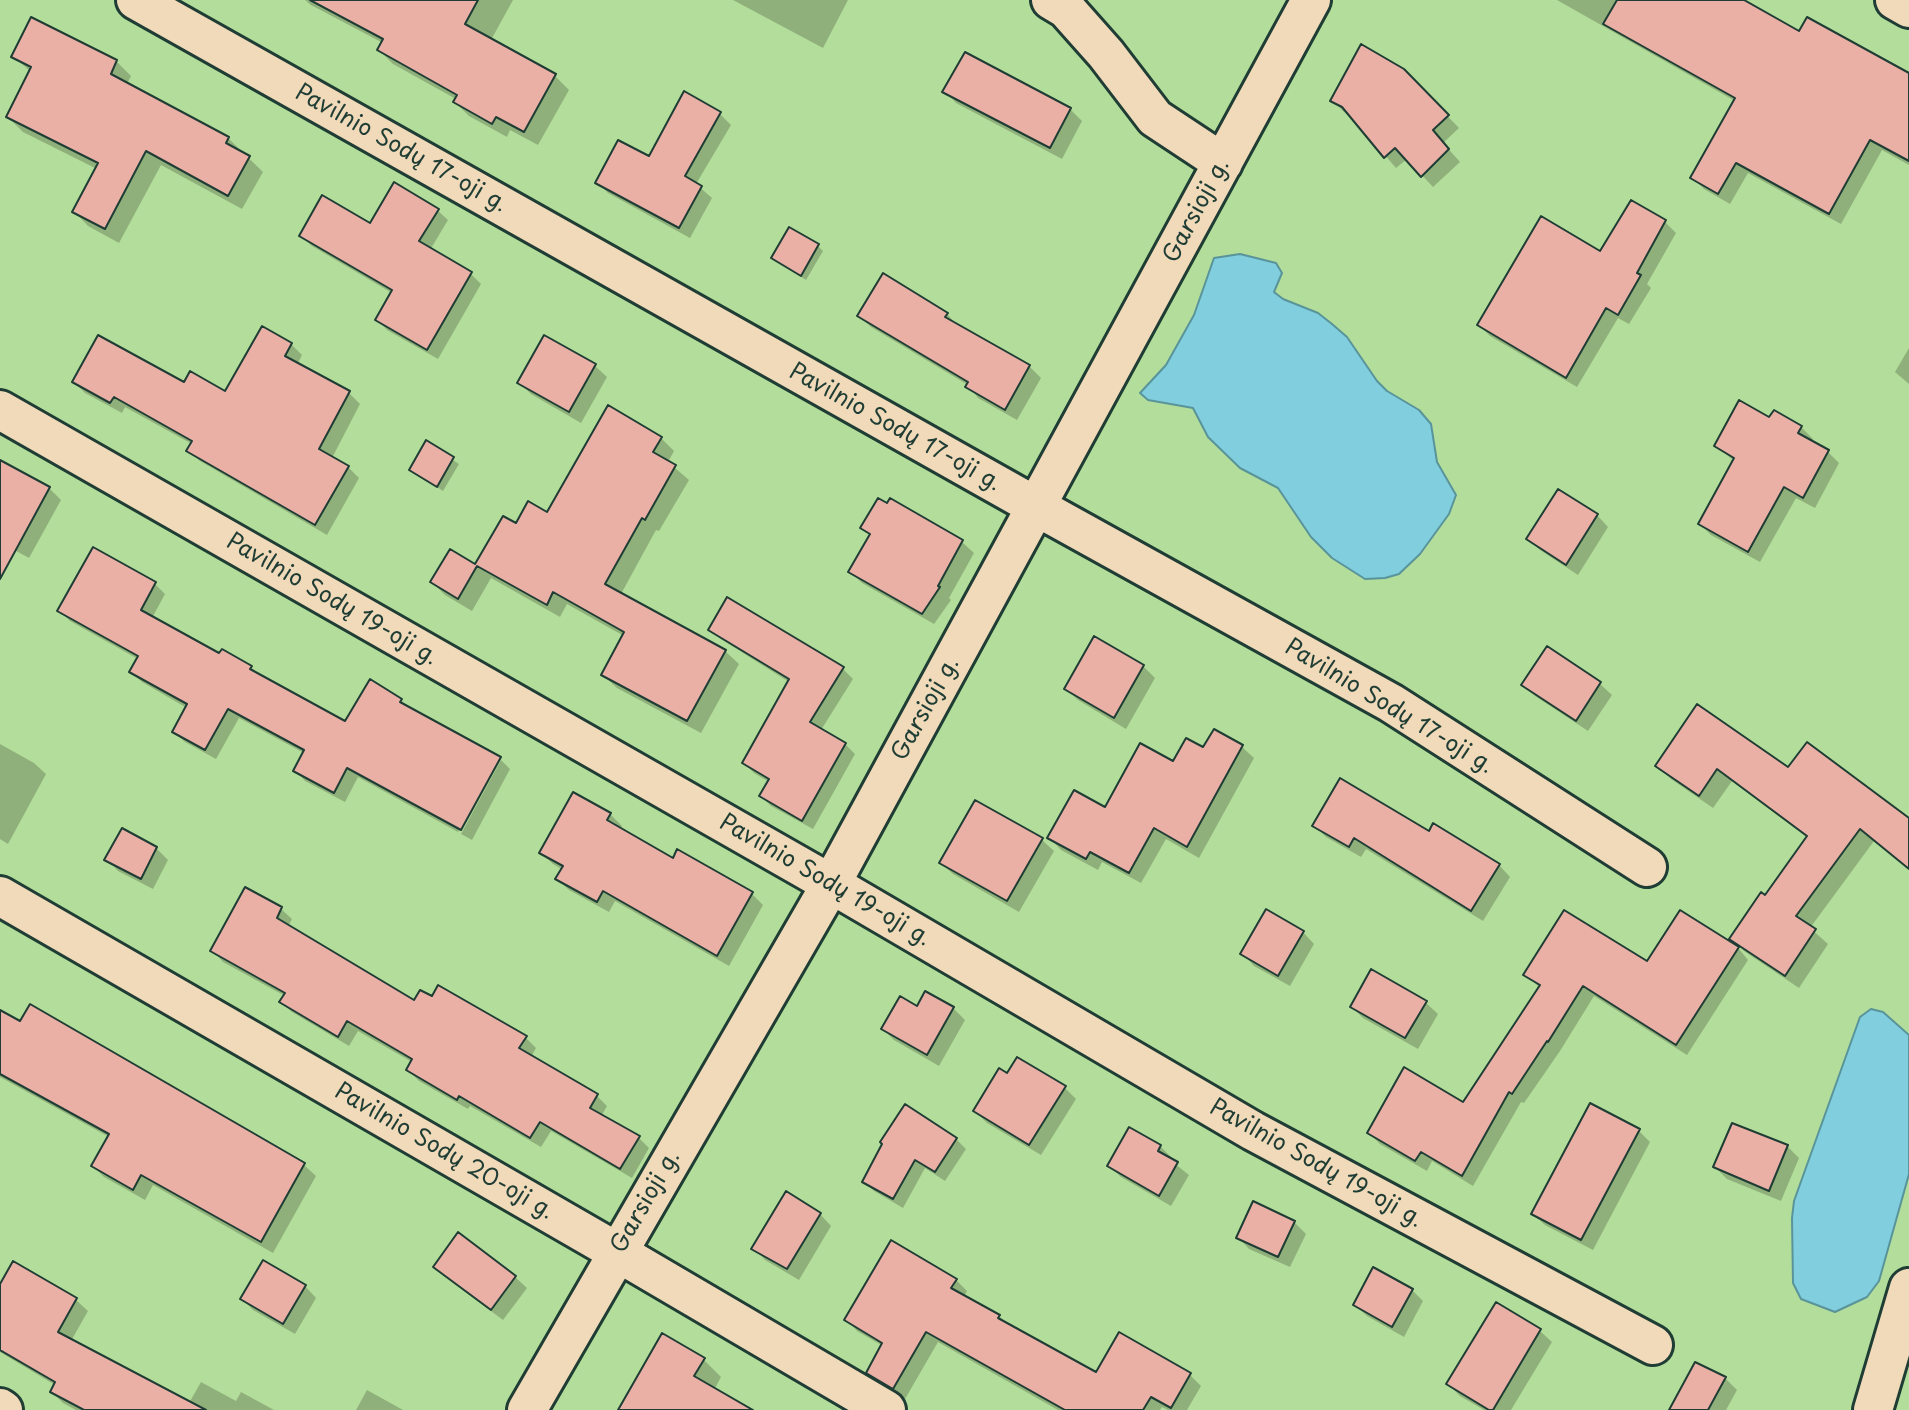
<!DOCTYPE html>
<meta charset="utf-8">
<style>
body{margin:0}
canvas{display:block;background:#efcdb3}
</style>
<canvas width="1909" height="1410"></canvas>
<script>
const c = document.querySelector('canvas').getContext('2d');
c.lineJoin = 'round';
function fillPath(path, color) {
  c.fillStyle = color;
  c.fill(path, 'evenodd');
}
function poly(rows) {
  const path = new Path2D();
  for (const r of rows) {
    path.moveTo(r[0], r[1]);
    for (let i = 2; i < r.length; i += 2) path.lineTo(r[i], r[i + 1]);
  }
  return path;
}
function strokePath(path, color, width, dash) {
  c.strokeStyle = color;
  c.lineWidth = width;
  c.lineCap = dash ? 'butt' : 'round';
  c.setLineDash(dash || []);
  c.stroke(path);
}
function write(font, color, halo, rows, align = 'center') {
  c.font = font + ' "Playpen Sans",sans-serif';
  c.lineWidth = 5;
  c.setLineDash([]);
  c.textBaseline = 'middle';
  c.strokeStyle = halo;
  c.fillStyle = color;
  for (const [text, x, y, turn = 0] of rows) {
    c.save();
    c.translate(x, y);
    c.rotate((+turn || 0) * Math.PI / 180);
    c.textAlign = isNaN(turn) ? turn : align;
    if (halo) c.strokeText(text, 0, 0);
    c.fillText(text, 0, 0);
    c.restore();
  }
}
const green = poly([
 [0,0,1909,0,1909,1410,0,1410]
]);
const water = poly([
 [1240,254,1276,263,1282,273,1274,292,1283,299,1318,313,1332,324,1347,337,1377,381,1387,391,1419,410,1431,424,1437,462,1456,495,1449,514,1420,554,1399,574,1385,578,1365,579,1332,558,1311,537,1278,488,1240,468,1208,437,1193,408,1148,400,1140,393,1166,365,1194,315,1214,258,1240,254],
 [1871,1009,1883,1012,1909,1035,1909,1174,1879,1281,1867,1297,1835,1312,1801,1299,1793,1283,1792,1218,1794,1201,1860,1017,1871,1009]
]);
const shadow = poly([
 [305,0,513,0,491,40,555,76,569,90,538,145,510,130,507,137,469,116,455,102,456,99,393,64,379,50,383,43,311,5],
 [733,0,848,0,823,48],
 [1557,0,1740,0,1800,34,1909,75,1909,165,1882,150,1841,224,1748,173,1730,204,1704,189,1692,177,1735,101],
 [13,56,116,61,131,76,127,84,228,138,263,172,242,209,161,165,119,243,88,226,74,211,97,169,23,132,8,117,31,72],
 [1403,70,1459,128,1443,143,1460,162,1433,187,1407,159,1396,168,1352,117,1344,112,1332,100],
 [945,91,1070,109,1082,121,1062,159,956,103],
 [720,114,731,125,696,184,712,198,690,238,608,193,597,182,649,159],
 [1632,202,1665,222,1676,233,1647,284,1651,288,1629,324,1618,318,1577,387,1490,336,1479,325,1601,253],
 [437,210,448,220,430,250,471,274,481,284,438,359,387,330,377,319,392,293,312,246,301,236,370,225],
 [818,246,823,251,806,280,773,258],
 [947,314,959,327,1029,366,1041,378,1017,420,978,398,968,385,871,327,859,316],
 [544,337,595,366,607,377,581,423,531,394,519,383],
 [291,344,302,355,297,365,349,393,360,404,332,458,348,467,359,478,327,535,200,461,188,450,192,444,125,407,122,413,85,393,74,382,184,384,226,393],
 [1909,348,1909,384,1895,372],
 [1770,420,1801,427,1813,439,1810,442,1828,452,1839,463,1815,508,1796,498,1760,562,1711,535,1700,524,1734,461,1716,446],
 [661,438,674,451,668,462,689,480,659,531,656,530,621,594,725,651,739,664,701,733,617,688,603,675,624,636,567,604,560,617,491,578,472,611,445,595,432,582,476,566,517,525,548,514],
 [427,443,459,464,443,491,411,470],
 [0,462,49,488,61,500,29,558,0,542],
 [890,501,962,542,974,553,949,598,951,600,934,624,862,583,850,571,871,536,862,528],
 [1597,515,1608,527,1578,575,1540,550,1528,539],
 [155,584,165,594,152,618,219,655,251,667,261,677,346,723,401,700,412,711,500,759,458,832,358,777,345,802,305,781,295,770,304,753,239,718,216,759,185,742,174,732,187,708,142,682,131,672,138,659,70,621,60,611],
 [711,629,843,669,853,679,821,730,845,744,855,754,813,829,771,806,761,796,769,782,754,773,744,763,789,682,721,639],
 [1095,639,1143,666,1155,678,1126,729,1078,700,1066,689],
 [1547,649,1600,684,1612,695,1588,731,1535,696,1523,685],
 [1214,731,1242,747,1254,758,1199,858,1166,839,1141,883,1102,862,1098,870,1061,850,1050,838,1105,809,1174,763,1204,750],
 [0,744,34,763,46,774,8,844,0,839],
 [501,760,510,769,472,840,461,834],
 [1657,765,1789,769,1909,820,1909,869,1874,841,1810,928,1828,944,1799,988,1744,951,1732,939,1766,898,1808,838,1732,781,1713,808,1671,779],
 [610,814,622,826,619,830,674,861,752,894,763,905,729,966,615,901,609,912,569,890,557,879,563,870,553,864,541,853],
 [1314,825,1429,833,1499,865,1510,877,1483,921,1366,849,1361,857,1326,837],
 [1042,840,1054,851,1019,912,953,874,941,863],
 [156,848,168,860,153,889,118,871,107,859],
 [246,890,281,909,292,919,288,927,415,1002,525,1037,536,1048,531,1057,597,1096,607,1106,602,1115,639,1138,649,1148,632,1178,551,1131,541,1147,470,1106,468,1109,419,1081,408,1070,412,1062,358,1031,349,1046,292,1012,281,1002,285,996,223,962,213,951],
 [1680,912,1739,949,1748,960,1687,1055,1594,996,1560,1051,1524,1103,1521,1102,1473,1186,1432,1161,1427,1171,1380,1144,1369,1133,1464,1104,1540,988,1526,975,1648,963],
 [1303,932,1314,944,1290,986,1254,966,1243,954],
 [1372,972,1426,1003,1438,1014,1418,1049,1363,1018,1352,1007],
 [30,1006,304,1165,316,1176,273,1253,153,1185,145,1200,104,1177,93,1166,109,1137,0,1077,0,1012,20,1024],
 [917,1008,953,1008,965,1020,939,1066,894,1040,883,1029],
 [1007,1076,1064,1087,1076,1099,1041,1155,987,1123,975,1111],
 [1639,1131,1650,1142,1593,1250,1545,1225,1533,1214],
 [956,1139,966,1149,945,1181,925,1168,903,1208,874,1191,864,1181],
 [1160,1146,1172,1158,1170,1160,1189,1175,1171,1206,1121,1177,1109,1166],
 [1787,1146,1799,1158,1781,1201,1727,1179,1715,1167],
 [820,1214,831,1226,799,1280,765,1260,754,1248],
 [1294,1222,1306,1234,1290,1267,1249,1249,1238,1237],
 [14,1264,76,1300,88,1311,71,1341,189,1403,201,1382,236,1401,241,1392,274,1410,76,1410,63,1403,52,1392,55,1385,0,1352,0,1287],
 [435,1267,515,1277,527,1288,503,1320,447,1278],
 [956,1280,967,1291,964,1297,999,1316,1008,1325,1097,1374,1190,1375,1201,1386,1187,1410,1168,1410,1162,1407,1160,1410,1058,1410,938,1342,905,1399,879,1383,868,1372,883,1346,857,1331,846,1319],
 [305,1286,316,1298,295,1334,253,1310,242,1299],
 [1412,1290,1423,1301,1404,1337,1367,1316,1355,1305],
 [1496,1304,1540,1331,1552,1342,1511,1410,1484,1410,1460,1396,1448,1384],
 [663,1336,704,1360,721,1377,714,1390,740,1410,620,1410],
 [1696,1364,1725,1378,1737,1390,1726,1410,1687,1410],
 [367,1390,403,1410,356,1410]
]);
const building = poly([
 [310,0,478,0,465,24,556,74,524,132,496,117,492,124,453,102,457,95,377,50,383,39,310,0],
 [1617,0,1744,0,1799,31,1807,17,1909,73,1909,161,1870,140,1829,214,1736,163,1718,194,1690,178,1735,98,1603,24,1617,0],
 [31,17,117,60,111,74,229,137,226,143,250,156,228,196,146,151,105,229,72,212,98,163,6,117,31,67,11,57,31,17],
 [1361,44,1404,69,1449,115,1433,130,1449,149,1421,177,1395,148,1384,158,1342,107,1330,101,1361,44],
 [965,52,1071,108,1050,148,942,92,965,52],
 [684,91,721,112,685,176,702,186,679,228,595,183,618,140,649,156,684,91],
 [394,182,439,209,419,241,472,272,427,350,375,320,392,290,299,236,322,195,370,223,394,182],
 [1631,200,1666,220,1637,273,1641,275,1618,315,1606,308,1566,378,1477,325,1541,216,1600,251,1631,200],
 [789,227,819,244,801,276,771,258,789,227],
 [883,273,948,313,945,317,1030,365,1005,410,965,387,968,382,857,316,883,273],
 [262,326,292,343,285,356,350,391,319,449,349,466,315,525,186,451,192,441,114,397,110,403,72,382,98,335,184,382,190,371,225,391,262,326],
 [544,335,596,364,569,412,517,383,544,335],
 [1739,400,1769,417,1774,410,1802,426,1798,433,1829,450,1803,498,1784,487,1748,552,1698,524,1734,458,1714,446,1739,400],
 [608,405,662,437,653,452,676,465,645,520,642,518,605,584,726,650,687,721,601,675,624,632,553,592,547,605,477,566,458,599,430,582,450,549,475,564,503,516,516,523,528,501,547,512,608,405],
 [426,440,454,457,437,487,409,470,426,440],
 [0,460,50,487,0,579,0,460],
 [1558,489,1598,514,1566,565,1526,539,1558,489],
 [878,498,887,503,890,498,963,540,938,586,940,587,922,614,848,572,870,534,860,528,878,498],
 [93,547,156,582,141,610,219,653,222,649,252,666,250,669,345,721,370,679,402,699,400,702,501,757,461,830,347,768,334,793,293,771,304,750,228,709,205,750,172,732,187,704,129,672,138,656,57,611,93,547],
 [727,597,844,667,810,722,846,743,802,821,759,796,769,779,742,763,789,679,708,630,727,597],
 [1094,636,1144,665,1114,718,1064,689,1094,636],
 [1547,646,1601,682,1576,721,1521,685,1547,646],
 [1697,704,1788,767,1807,742,1909,818,1909,869,1860,829,1796,916,1816,929,1785,976,1729,939,1761,892,1765,895,1807,836,1717,769,1699,796,1655,766,1697,704],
 [1214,729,1243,745,1187,847,1154,828,1129,873,1090,852,1086,859,1047,838,1074,790,1105,807,1140,743,1173,761,1186,738,1203,747,1214,729],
 [1340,778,1429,831,1433,823,1500,864,1471,911,1354,838,1349,847,1312,826,1340,778],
 [573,792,611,813,607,820,673,858,677,849,753,892,717,956,603,891,597,902,555,879,563,866,539,853,573,792],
 [975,800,1043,838,1007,901,939,863,975,800],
 [122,828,157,847,141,879,104,860,122,828],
 [245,887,282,907,277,918,414,1000,420,990,432,996,438,985,527,1036,519,1048,598,1094,590,1108,640,1136,620,1169,540,1122,530,1138,459,1096,457,1100,406,1070,412,1059,347,1021,338,1037,279,1002,285,993,210,951,245,887],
 [1266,909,1304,931,1278,976,1240,954,1266,909],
 [1564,910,1647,961,1680,910,1739,947,1676,1045,1583,986,1548,1042,1547,1041,1512,1094,1509,1092,1462,1176,1421,1152,1415,1161,1367,1133,1404,1067,1463,1102,1540,985,1523,975,1564,910],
 [1371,969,1427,1001,1405,1038,1350,1007,1371,969],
 [925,991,954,1007,927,1055,881,1029,900,996,917,1006,925,991],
 [30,1004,305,1163,261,1242,141,1175,133,1190,91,1166,109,1134,0,1074,0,1010,20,1021,30,1004],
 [1017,1057,1066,1086,1029,1145,973,1111,999,1068,1007,1073,1017,1057],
 [1590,1103,1640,1129,1581,1240,1531,1214,1590,1103],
 [905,1104,957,1138,935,1172,915,1160,893,1199,862,1182,882,1144,880,1142,905,1104],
 [1732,1123,1788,1145,1769,1191,1713,1167,1732,1123],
 [1129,1127,1161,1145,1158,1151,1178,1162,1159,1196,1107,1166,1129,1127],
 [786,1191,821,1213,787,1269,751,1249,786,1191],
 [1253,1201,1295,1221,1278,1257,1236,1238,1253,1201],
 [458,1232,516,1276,491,1310,433,1267,458,1232],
 [891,1240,957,1279,951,1288,1000,1315,998,1318,1096,1372,1119,1332,1191,1373,1171,1408,1151,1397,1143,1410,1065,1410,926,1332,893,1389,866,1373,882,1343,844,1320,891,1240],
 [263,1260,306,1285,283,1324,240,1299,263,1260],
 [13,1261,77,1298,58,1332,206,1410,84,1410,50,1392,55,1382,0,1350,0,1284,13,1261],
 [1373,1267,1413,1289,1392,1327,1353,1305,1373,1267],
 [1496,1302,1541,1329,1493,1410,1489,1410,1446,1384,1496,1302],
 [662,1333,705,1358,694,1376,753,1410,618,1410,662,1333],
 [1695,1362,1726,1377,1708,1410,1669,1410,1695,1362]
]);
const minor = poly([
 [136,0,1037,507,1391,703,1647,867],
 [1051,0,1066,9,1106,54,1155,118,1223,163],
 [1895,0,1909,8],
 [0,410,831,884,1253,1131,1653,1345],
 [0,896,617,1252,886,1410],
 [0,1408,3,1410],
 [527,1410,831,884,1311,0],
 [1873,1410,1909,1288]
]);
const streetNames = [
 ["Pavilnio Sodų 17-oji g.",401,149,29],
 ["Garsioji g.",1197,211,-62],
 ["Pavilnio Sodų 17-oji g.",895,428,29],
 ["Pavilnio Sodų 19-oji g.",332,600,30],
 ["Pavilnio Sodų 17-oji g.",1389,707,31],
 ["Garsioji g.",926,709,-61],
 ["Pavilnio Sodų 19-oji g.",825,881,30],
 ["Pavilnio Sodų 20-oji g.",444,1152,30],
 ["Pavilnio Sodų 19-oji g.",1316,1164,29],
 ["Garsioji g.",646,1202,-60]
];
fillPath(green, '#b3dd9a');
fillPath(water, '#80cede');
strokePath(water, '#59949a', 2);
fillPath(shadow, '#0003');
fillPath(building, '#eab0a6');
strokePath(building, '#1f3d34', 2);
strokePath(minor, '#1f3d34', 44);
strokePath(minor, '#f1dab9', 38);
write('23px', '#1f3d34', '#f1dab9', streetNames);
</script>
